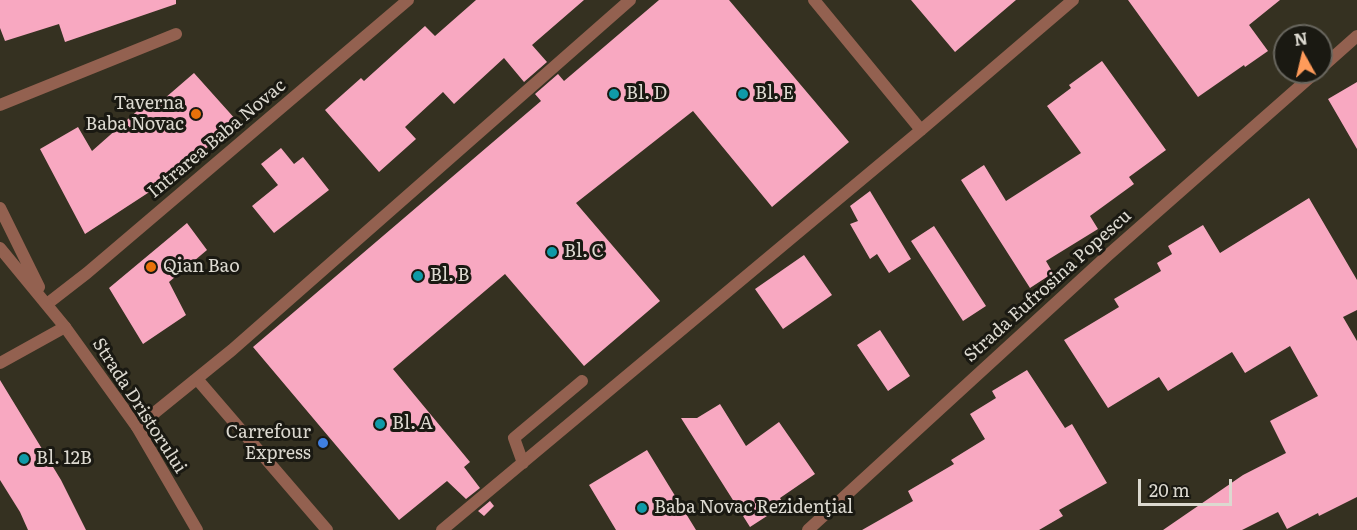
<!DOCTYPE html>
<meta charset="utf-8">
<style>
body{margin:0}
#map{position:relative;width:1357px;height:530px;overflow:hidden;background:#353121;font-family:Literata,serif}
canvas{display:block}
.north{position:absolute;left:1273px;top:24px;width:60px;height:60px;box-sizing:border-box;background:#1a1912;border:2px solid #68665e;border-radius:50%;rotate:352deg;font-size:16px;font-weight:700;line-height:24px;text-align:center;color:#dcd9d0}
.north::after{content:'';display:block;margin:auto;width:21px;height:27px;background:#ff9b5a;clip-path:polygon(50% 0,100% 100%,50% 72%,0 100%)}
.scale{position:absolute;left:1138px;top:479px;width:94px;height:27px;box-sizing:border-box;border:3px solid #dcd9d0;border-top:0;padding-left:8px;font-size:18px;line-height:21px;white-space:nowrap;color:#dcd9d0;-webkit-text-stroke:4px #1a1912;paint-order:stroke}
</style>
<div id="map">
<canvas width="1357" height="530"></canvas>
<div class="north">N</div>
<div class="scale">20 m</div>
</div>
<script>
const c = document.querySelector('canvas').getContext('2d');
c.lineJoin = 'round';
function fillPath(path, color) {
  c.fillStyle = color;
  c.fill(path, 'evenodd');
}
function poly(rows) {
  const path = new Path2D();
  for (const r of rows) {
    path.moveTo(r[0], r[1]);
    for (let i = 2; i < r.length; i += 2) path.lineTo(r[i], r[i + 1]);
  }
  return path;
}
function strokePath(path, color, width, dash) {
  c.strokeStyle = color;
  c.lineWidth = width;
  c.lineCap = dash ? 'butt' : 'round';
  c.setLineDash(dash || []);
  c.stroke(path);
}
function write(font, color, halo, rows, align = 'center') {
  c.font = font + ' Literata,serif';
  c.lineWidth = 6;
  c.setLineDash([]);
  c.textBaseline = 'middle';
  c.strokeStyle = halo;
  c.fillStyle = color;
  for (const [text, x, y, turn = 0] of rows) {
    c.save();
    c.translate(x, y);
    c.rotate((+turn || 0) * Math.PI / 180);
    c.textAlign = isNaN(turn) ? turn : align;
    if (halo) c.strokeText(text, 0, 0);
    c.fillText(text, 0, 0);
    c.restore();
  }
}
const building = poly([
 [0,0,176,0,176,4,65,42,59,24,5,41,0,28],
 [476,0,584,0,532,45,547,62,524,82,504,58,454,104,443,92,405,127,416,139,379,172,325,110,361,78,364,81,425,26,435,36],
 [659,0,729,0,849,142,772,207,693,111,576,203,660,301,584,366,505,274,393,369,470,462,464,467,480,488,466,499,447,481,399,520,253,347,541,101,535,94,558,74,564,81],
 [911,0,1016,0,955,52],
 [1128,0,1280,0,1249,25,1268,51,1245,67,1244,65,1198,97],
 [1102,61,1166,150,1129,177,1134,184,1090,216,1098,229,1046,261,1053,273,1030,288,961,180,984,165,1006,201,1081,153,1047,106,1071,88,1069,85],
 [194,73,237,121,177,174,85,234,40,149,78,127,92,151,144,105,150,111],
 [1357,82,1357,149,1328,99],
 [281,148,294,164,303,157,329,190,274,233,252,206,278,185,261,164],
 [870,191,911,259,889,273,877,254,870,259,850,224,858,221,850,206],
 [1309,198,1357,280,1357,310,1343,317,1357,341,1357,497,1319,516,1318,513,1287,529,1278,512,1242,530,1163,530,1243,475,1286,453,1270,421,1318,396,1290,346,1245,373,1232,352,1168,391,1159,377,1108,408,1064,340,1119,307,1114,299,1161,271,1157,263,1172,254,1168,246,1203,225,1220,253],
 [187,223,207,250,169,282,186,315,143,344,109,288],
 [934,226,986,306,963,321,911,241],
 [804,255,832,295,783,329,755,289],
 [880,330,910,376,888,391,857,345],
 [1027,370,1065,428,1072,424,1107,483,1059,510,1063,516,1039,530,862,530,913,501,908,491,954,464,951,460,985,439,970,414,996,398,992,391],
 [0,380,61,480,86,530,28,530,20,512,0,480],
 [720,404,746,446,779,422,815,474,780,498,784,505,750,527,681,418,697,418],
 [647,450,696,530,616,530,589,485],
 [490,501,494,506,484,516,478,511]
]);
const service = poly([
 [814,0,921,130],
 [0,105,176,34],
 [197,379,327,530],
 [137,427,232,350,630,0],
 [523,463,514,438,582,381],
 [442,530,921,130,1073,0]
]);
const minor = poly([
 [1321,68,1357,36],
 [47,304,87,273,408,0],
 [0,363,65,327],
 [808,530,1107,256,1316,72]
]);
const tertiary = poly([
 [0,208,39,287],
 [0,248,65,327,137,427,197,530]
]);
const markers = [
 [614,94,6,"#0f9aa8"],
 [743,94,6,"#0f9aa8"],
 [196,114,6,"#e8710a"],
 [552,252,6,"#0f9aa8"],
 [151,267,6,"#e8710a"],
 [418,276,6,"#0f9aa8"],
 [380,424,6,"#0f9aa8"],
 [323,443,6,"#3f7fe0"],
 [24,459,6,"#0f9aa8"],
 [642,508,6,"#0f9aa8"]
];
const poiNames = [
 ["Bl. D",626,94],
 ["Bl. E",755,94],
 ["Taverna",184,104,"right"],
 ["Baba Novac",184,125,"right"],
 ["Bl. C",564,252],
 ["Qian Bao",163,267],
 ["Bl. B",430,276],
 ["Bl. A",392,424],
 ["Carrefour",311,433,"right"],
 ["Express",311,454,"right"],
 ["Bl. 12B",36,459],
 ["Baba Novac Rezidenţial",654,508]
];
const streetNames = [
 ["Intrarea Baba Novac",217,139,-40],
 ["Strada Eufrosina Popescu",1048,286,-42],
 ["Strada Dristorului",139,406,57]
];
fillPath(building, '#f8a8c1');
strokePath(service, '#936150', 12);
strokePath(minor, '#936150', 12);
strokePath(tertiary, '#936150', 12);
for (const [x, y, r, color] of markers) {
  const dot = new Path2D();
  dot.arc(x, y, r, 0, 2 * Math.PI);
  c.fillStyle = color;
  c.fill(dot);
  strokePath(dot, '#1a1912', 2);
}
write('18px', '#dcd9d0', '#1a1912', poiNames, 'left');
write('18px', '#dcd9d0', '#1a1912', streetNames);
</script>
